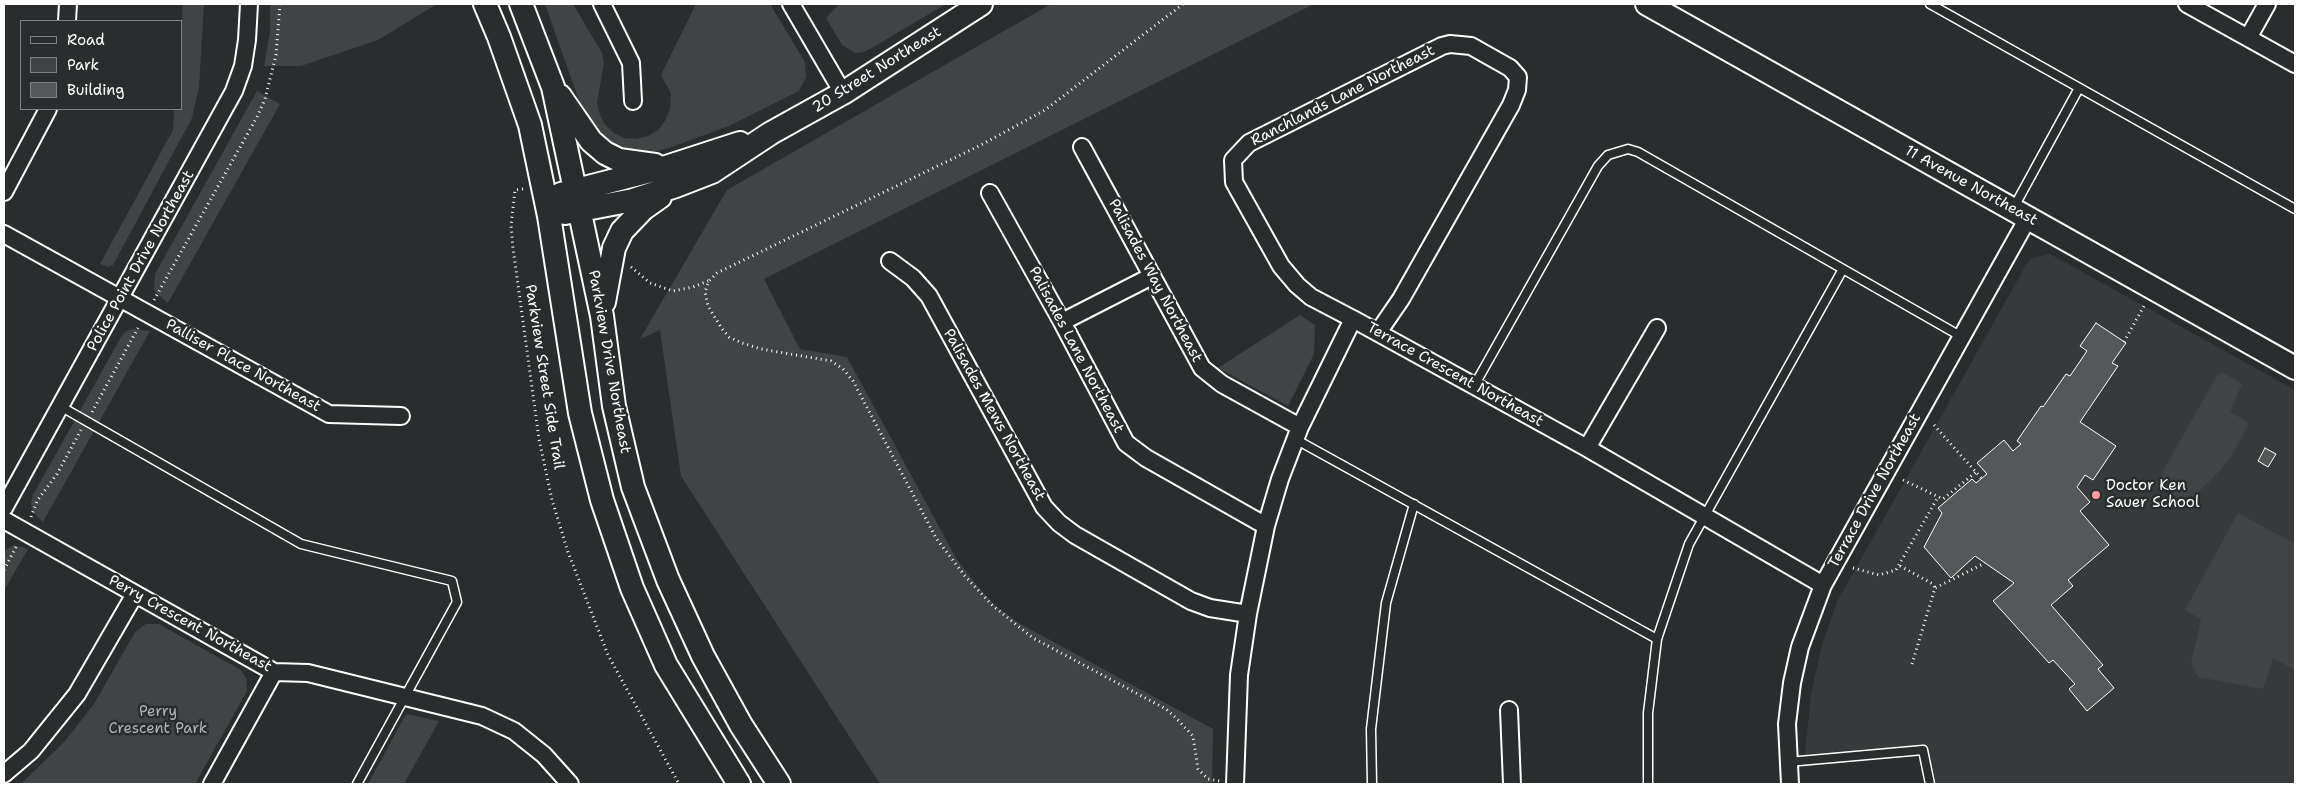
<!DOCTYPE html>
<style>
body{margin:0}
#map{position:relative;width:2299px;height:788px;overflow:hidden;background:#2a2d2e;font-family:"Shantell Sans",sans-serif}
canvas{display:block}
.frame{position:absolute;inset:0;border:5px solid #fff;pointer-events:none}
.legend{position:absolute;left:20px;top:20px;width:162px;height:90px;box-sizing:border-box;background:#2a2d2e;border:1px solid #7f8182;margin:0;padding:6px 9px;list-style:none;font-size:15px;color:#fff}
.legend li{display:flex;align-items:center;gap:10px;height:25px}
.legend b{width:25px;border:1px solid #7f8182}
</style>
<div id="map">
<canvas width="2299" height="788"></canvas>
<div class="frame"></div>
<ul class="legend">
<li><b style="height:6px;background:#2a2d2e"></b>Road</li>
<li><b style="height:14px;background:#414445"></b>Park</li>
<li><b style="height:14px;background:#555758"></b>Building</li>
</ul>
</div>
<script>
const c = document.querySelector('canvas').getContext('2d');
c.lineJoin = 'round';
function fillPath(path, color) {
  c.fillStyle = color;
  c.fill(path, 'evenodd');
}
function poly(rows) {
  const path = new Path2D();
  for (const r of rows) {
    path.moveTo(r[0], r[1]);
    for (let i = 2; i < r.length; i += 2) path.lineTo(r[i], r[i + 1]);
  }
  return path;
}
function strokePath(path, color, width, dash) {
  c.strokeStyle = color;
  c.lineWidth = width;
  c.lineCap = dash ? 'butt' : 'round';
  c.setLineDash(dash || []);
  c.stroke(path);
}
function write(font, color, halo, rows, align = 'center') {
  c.font = font + ' "Shantell Sans",sans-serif';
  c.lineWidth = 5;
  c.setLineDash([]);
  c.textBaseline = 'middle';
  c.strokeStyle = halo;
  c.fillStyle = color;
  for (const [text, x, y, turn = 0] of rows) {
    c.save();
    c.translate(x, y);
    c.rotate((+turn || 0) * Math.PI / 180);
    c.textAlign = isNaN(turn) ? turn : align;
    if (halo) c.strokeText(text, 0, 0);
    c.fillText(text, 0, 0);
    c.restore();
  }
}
const built = poly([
 [2050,254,2295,390,2295,784,1936,784,1927,745,1805,754,1811,694,1822,645,1838,600,2026,265,2032,258]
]);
const green = poly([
 [183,4,204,4,199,87,192,118,113,265,108,267,100,264,173,130,174,109,181,109,181,29],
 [270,4,437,4,378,40,301,66,264,66,270,31],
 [545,4,573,4,602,53,604,63,597,103,600,115,605,125,614,133,624,138,636,139,648,136,658,130,665,121,670,109,671,94,661,75,696,4,770,4,805,62,806,77,799,91,729,126,669,148,642,155,622,153,605,144,583,112],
 [839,4,946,4,870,49,863,52,855,53,842,45,826,18],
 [1051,4,1314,4,764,279,800,349,847,357,956,558,977,586,995,605,1017,622,1213,729,1212,784,880,784,681,476,660,330,640,339,727,190],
 [257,91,280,104,168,303,154,291,155,274],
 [1300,315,1315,325,1314,354,1288,406,1218,368],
 [134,329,150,331,43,522,32,511,31,503,33,495,121,337,126,331],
 [2223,373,2242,384,2230,412,2246,421,2248,425,2246,430,2230,458,2215,476,2192,498,2177,499,2155,485,2218,374],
 [2238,513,2295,544,2295,670,2273,658,2263,689,2198,677,2191,664,2201,619,2185,610],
 [14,545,28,549,4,591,4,550],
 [146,624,159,624,241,670,246,678,247,691,195,784,21,784,65,741,94,704,135,632],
 [406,714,439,721,404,784,368,784]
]);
const building = poly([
 [2096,323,2126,343,2112,363,2118,366,2080,422,2116,446,2093,480,2085,475,2077,487,2090,502,2080,511,2109,545,2068,580,2073,586,2051,605,2103,665,2098,669,2114,688,2087,711,2069,689,2075,684,2053,660,2049,663,1993,601,2014,583,1975,556,1951,578,1924,547,1942,513,1938,508,1972,479,1976,483,1987,474,1977,463,2004,440,2013,451,2021,444,2017,441,2041,406,2043,407,2066,374,2070,376,2087,351,2080,346,2096,323],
 [2265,448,2276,454,2268,467,2258,461,2265,448]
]);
const path = poly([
 [1183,4,1045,110,981,145,717,273,709,281,705,292,708,306,722,329,729,337,742,343,761,349,831,361,843,369,853,381,936,538,965,576,993,606,1033,638,1166,709,1175,717,1193,736,1198,769,1208,779,1220,781],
 [523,189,515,190,511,226,513,248,539,439,552,500,568,552,608,655,679,784],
 [631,267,650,283,673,291,693,287,708,281],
 [154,300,257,117,265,99,276,55,280,4],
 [2124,342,2145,304],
 [92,412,138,328],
 [1934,425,1982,479],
 [1903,480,1943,499,1976,472],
 [31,517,37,501,57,474,81,430],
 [1900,566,1933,584,1935,588],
 [1853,568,1879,575,1896,570,1938,497],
 [4,570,17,545],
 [1912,664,1935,588,1985,563]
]);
const lane = poly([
 [1930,4,2295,209],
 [2014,207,2079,88],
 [1474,386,1598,166,1608,155,1628,149,1638,152,1962,337],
 [60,406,301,544,452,581,457,602,357,784],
 [1295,439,1657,639],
 [1788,762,1923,750,1930,784],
 [1372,784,1371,729,1386,603,1414,504],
 [1648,784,1648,713,1657,639,1689,544,1843,269]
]);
const street = poly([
 [602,4,631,63,633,101],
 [791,4,843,93],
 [2187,4,2295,64],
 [67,21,68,4],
 [2248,38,2267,4],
 [1082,147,1202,368,1222,384,1300,427],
 [4,192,48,109],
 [990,193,1062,322,1126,443,1146,458,1266,526],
 [4,234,329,414,401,416],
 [890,261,913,278,929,296,1044,507,1059,523,1075,535,1191,601,1210,608,1248,614],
 [1353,319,1311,297,1297,285,1281,266,1234,182,1233,160,1249,143,1442,46,1450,44,1471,46,1510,68,1518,77,1517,90,1511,105,1401,299,1379,331],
 [1062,322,1152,276],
 [1587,448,1657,328],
 [4,508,234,91,243,66,247,40,249,4],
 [4,520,274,672,308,673,482,716,514,731,544,755,570,784],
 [1509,710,1512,784],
 [4,774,31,751,77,694,135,594],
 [212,784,274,672],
 [1235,784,1239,675,1248,614,1266,526,1280,479,1300,427,1353,319,1587,448,1823,585],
 [1790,784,1787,724,1792,683,1800,647,1823,585,2028,218]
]);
const secondary = poly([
 [485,4,499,37,530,125,549,216,580,413,602,500,632,588,666,665,739,784],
 [521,4,553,87,602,316,614,406,633,487,668,580,703,656,741,725,779,784],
 [1647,4,2295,368],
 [560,96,591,141,605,153,619,160,655,165],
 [561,194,666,167,740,143],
 [565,213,633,200,676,186,712,172,771,133,843,93,981,4],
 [604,302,614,248,622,231,643,209,660,197]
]);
const markers = [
 [2096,495,5,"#ff9aa2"]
];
const streetNames = [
 ["20 Street Northeast",877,70,-32],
 ["Ranchlands Lane Northeast",1343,96,-27],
 ["11 Avenue Northeast",1971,186,29],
 ["Police Point Drive Northeast",141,261,-61],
 ["Palisades Way Northeast",1155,281,62],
 ["Palisades Lane Northeast",1076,350,62],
 ["Parkview Drive Northeast",609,362,80],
 ["Palliser Place Northeast",243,366,29],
 ["Terrace Crescent Northeast",1455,375,29],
 ["Parkview Street Side Trail",544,377,81],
 ["Palisades Mews Northeast",994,415,61],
 ["Terrace Drive Northeast",1875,491,-61],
 ["Perry Crescent Northeast",190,624,29]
];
const poiNames = [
 ["Doctor Ken",2106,486],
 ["Sauer School",2106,503]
];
const parkNames = [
 ["Perry",158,712],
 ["Crescent Park",158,729]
];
fillPath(built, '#373a3b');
fillPath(green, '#414445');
fillPath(building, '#555758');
strokePath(building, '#fff', 1);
strokePath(lane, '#fff', 11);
strokePath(street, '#fff', 20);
strokePath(secondary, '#fff', 26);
strokePath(path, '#fff', 3, [1, 4]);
strokePath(lane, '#2a2d2e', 8);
strokePath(street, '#2a2d2e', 16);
strokePath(secondary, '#2a2d2e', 22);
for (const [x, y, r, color] of markers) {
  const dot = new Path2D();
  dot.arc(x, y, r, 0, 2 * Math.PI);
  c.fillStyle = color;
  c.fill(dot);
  strokePath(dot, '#2a2d2e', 2);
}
write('15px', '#fff', '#2a2d2e', streetNames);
write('15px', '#fff', '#2a2d2e', poiNames, 'left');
write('15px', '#b3b4b5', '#2a2d2e', parkNames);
</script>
